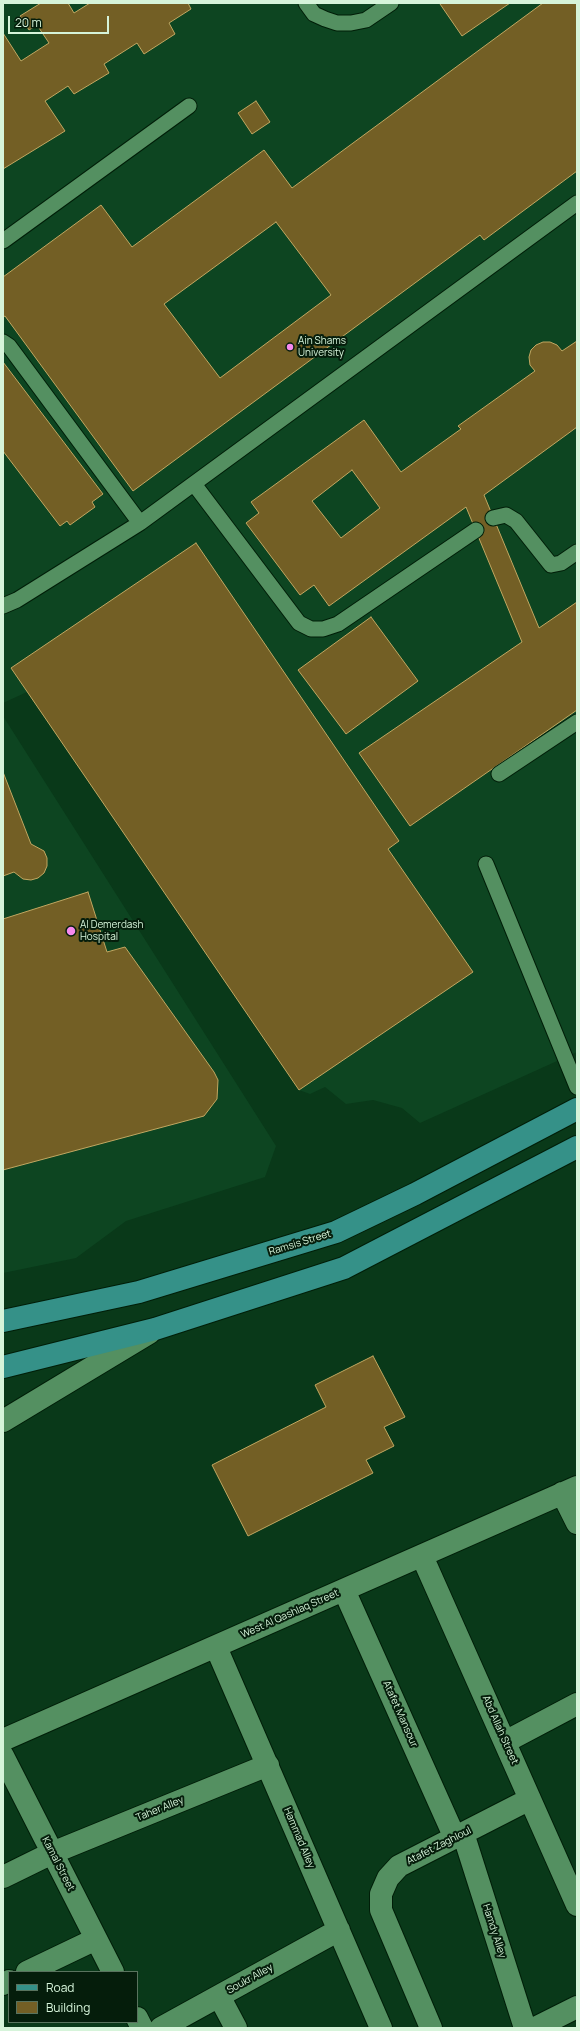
<!DOCTYPE html>
<style>
body{margin:0}
#map{position:relative;width:580px;height:2031px;overflow:hidden;background:#093919;font-family:Manrope,sans-serif}
canvas{display:block}
.frame{position:absolute;inset:0;border:4px solid #d6f4da;pointer-events:none}
.legend{position:absolute;left:8px;top:1971px;width:130px;height:52px;box-sizing:border-box;background:#051d0b;border:1px solid #59735e;margin:0;padding:5px 7px;list-style:none;font-size:12px;color:#d6f4da}
.legend li{display:flex;align-items:center;gap:8px;height:20px}
.legend b{width:20px;border:1px solid #59735e}
.scale{position:absolute;left:8px;top:16px;width:101px;height:18px;box-sizing:border-box;border:2px solid #d6f4da;border-top:0;padding-left:5px;font-size:12px;line-height:14px;white-space:nowrap;color:#d6f4da;-webkit-text-stroke:3px #051d0b;paint-order:stroke}
</style>
<div id="map">
<canvas width="580" height="2031"></canvas>
<div class="frame"></div>
<ul class="legend">
<li><b style="height:5px;background:#359188"></b>Road</li>
<li><b style="height:11px;background:#735f25"></b>Building</li>
</ul>
<div class="scale">20 m</div>
</div>
<script>
const c = document.querySelector('canvas').getContext('2d');
c.lineJoin = 'round';
function fillPath(path, color) {
  c.fillStyle = color;
  c.fill(path, 'evenodd');
}
function poly(rows) {
  const path = new Path2D();
  for (const r of rows) {
    path.moveTo(r[0], r[1]);
    for (let i = 2; i < r.length; i += 2) path.lineTo(r[i], r[i + 1]);
  }
  return path;
}
function strokePath(path, color, width, dash) {
  c.strokeStyle = color;
  c.lineWidth = width;
  c.lineCap = dash ? 'butt' : 'round';
  c.setLineDash(dash || []);
  c.stroke(path);
}
function write(font, color, halo, rows, align = 'center') {
  c.font = font + ' Manrope,sans-serif';
  c.lineWidth = 4;
  c.setLineDash([]);
  c.textBaseline = 'middle';
  c.strokeStyle = halo;
  c.fillStyle = color;
  for (const [text, x, y, turn = 0] of rows) {
    c.save();
    c.translate(x, y);
    c.rotate((+turn || 0) * Math.PI / 180);
    c.textAlign = isNaN(turn) ? turn : align;
    if (halo) c.strokeText(text, 0, 0);
    c.fillText(text, 0, 0);
    c.restore();
  }
}
const built = poly([
 [3,3,577,3,577,1052,420,1123,402,1108,373,1100,346,1104,325,1087,310,1094,299,1090,27,692,3,703],
 [3,716,276,1146,265,1177,126,1221,76,1258,3,1273]
]);
const building = poly([
 [41,3,68,3,74,13,90,3,188,3,191,9,169,23,175,34,144,54,137,43,104,64,109,73,74,94,68,86,45,101,65,131,3,169,3,33,21,61,49,43,37,25,29,30,20,16,41,3],
 [442,3,510,3,462,36,440,4,442,3],
 [543,3,577,3,577,171,484,240,480,235,133,491,5,316,3,317,3,277,101,205,132,247,264,150,292,188,543,3],
 [276,222,331,295,220,378,164,304,276,222],
 [256,101,270,122,252,134,238,113,256,101],
 [577,341,577,427,484,495,539,628,577,602,577,710,410,826,359,753,522,642,466,507,329,606,314,585,300,595,246,523,259,513,251,502,364,420,401,472,461,429,458,426,535,371,530,365,529,357,531,350,536,345,543,342,550,342,557,345,562,351,577,341],
 [352,470,380,508,341,538,312,501,352,470],
 [3,362,103,494,92,502,95,507,70,525,67,521,60,526,3,451,3,362],
 [196,543,399,841,388,849,473,972,299,1090,11,668,196,543],
 [371,617,418,681,346,734,298,670,371,617],
 [3,772,31,844,44,851,47,858,47,866,44,873,38,878,31,880,23,879,14,872,3,876,3,772],
 [88,892,107,952,125,947,214,1072,218,1080,217,1099,204,1116,3,1170,3,919,88,892],
 [373,1356,405,1417,384,1427,394,1446,366,1460,373,1473,248,1536,212,1465,326,1407,315,1385,373,1356]
]);
const lane = poly([
 [306,3,314,14,325,19,337,23,351,23,366,20,391,3],
 [3,241,189,106],
 [3,342,9,346,140,523],
 [194,484,299,623,311,629,323,629,338,624,476,530],
 [493,518,506,515,516,521,551,565,561,563,577,552],
 [3,606,17,600,140,523,577,203],
 [499,774,577,722],
 [486,864,577,1087]
]);
const street = poly([
 [3,1421,149,1333],
 [562,1493,577,1523],
 [422,1556,577,1905],
 [344,1590,455,1838],
 [216,1647,381,2028],
 [3,1740,577,1487],
 [505,1742,577,1704],
 [3,1756,113,1972],
 [463,1833,525,2028],
 [3,1877,52,1853,268,1765],
 [27,1972,96,1939],
 [3,1984,9,1981],
 [219,1996,236,2028],
 [137,2018,142,2028],
 [161,2028,339,1930],
 [431,2028,381,1910,381,1894,388,1878,399,1866,530,1799],
 [535,2028,577,2007]
]);
const primary = poly([
 [3,1321,139,1292,336,1232,415,1194,577,1109],
 [3,1367,155,1329,344,1268,577,1147]
]);
const markers = [
 [290,347,4,"#f689ee"],
 [71,931,5,"#f689ee"]
];
const poiNames = [
 ["Ain Shams",298,341],
 ["University",298,353],
 ["Al Demerdash",80,925],
 ["Hospital",80,937]
];
const streetNames = [
 ["Ramsis Street",300,1243,-17],
 ["West Al Qashlaq Street",290,1614,-24],
 ["Atafet Mansour",400,1714,66],
 ["Abd Allah Street",500,1730,66],
 ["Taher Alley",160,1809,-22],
 ["Hammad Alley",299,1838,67],
 ["Atafet Zaghloul",439,1846,-27],
 ["Kamal Street",58,1864,63],
 ["Hamdy Alley",494,1931,72],
 ["Soukr Alley",250,1979,-29]
];
fillPath(built, '#0d4521');
fillPath(building, '#735f25');
strokePath(building, '#c1a761', 1);
strokePath(lane, '#001e08', 17);
strokePath(street, '#001e08', 24);
strokePath(primary, '#001e08', 24);
strokePath(lane, '#549061', 15);
strokePath(street, '#549061', 22);
strokePath(primary, '#359188', 22);
for (const [x, y, r, color] of markers) {
  const dot = new Path2D();
  dot.arc(x, y, r, 0, 2 * Math.PI);
  c.fillStyle = color;
  c.fill(dot);
  strokePath(dot, '#051d0b', 1.5);
}
write('10px', '#d6f4da', '#051d0b', poiNames, 'left');
write('10px', '#d6f4da', '#051d0b', streetNames);
</script>
